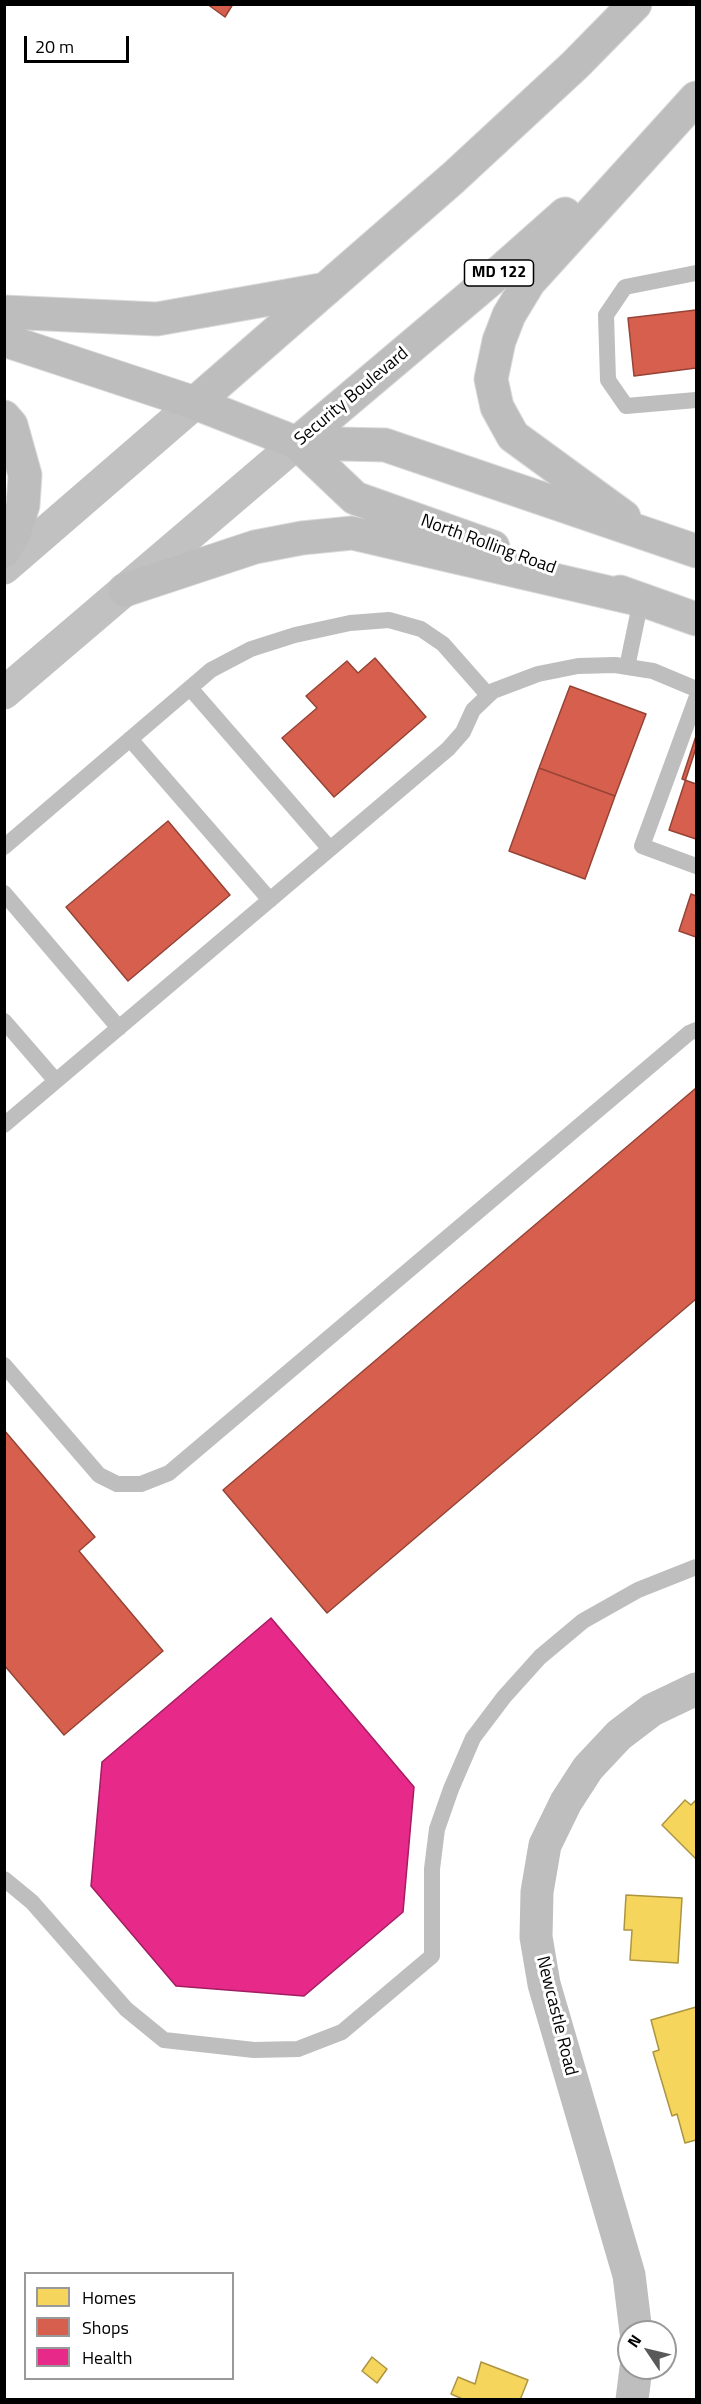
<!DOCTYPE html>
<style>
body{margin:0}
#map{position:relative;width:701px;height:2404px;overflow:hidden;background:#fff;font-family:"Titillium Web",sans-serif}
canvas{display:block}
.frame{position:absolute;inset:0;border:6px solid #000;pointer-events:none}
.legend{position:absolute;left:24px;top:2272px;width:210px;height:108px;box-sizing:border-box;background:#fff;border:2px solid #999;margin:0;padding:8px 10px;list-style:none;font-size:18px;color:#000}
.legend li{display:flex;align-items:center;gap:12px;height:30px}
.legend b{width:30px;border:2px solid #999}
.north{position:absolute;left:617px;top:2320px;width:60px;height:60px;box-sizing:border-box;background:#fff;border:2px solid #999;border-radius:50%;rotate:305deg;font-size:16px;font-weight:700;line-height:24px;text-align:center;color:#000}
.north::after{content:'';display:block;margin:auto;width:21px;height:27px;background:#595959;clip-path:polygon(50% 0,100% 100%,50% 72%,0 100%)}
.scale{position:absolute;left:24px;top:36px;width:105px;height:27px;box-sizing:border-box;border:3px solid #000;border-top:0;padding-left:8px;font-size:18px;line-height:21px;white-space:nowrap;color:#000;-webkit-text-stroke:4px #fff;paint-order:stroke}
</style>
<div id="map">
<canvas width="701" height="2404"></canvas>
<div class="frame"></div>
<ul class="legend">
<li><b style="height:16px;background:#f6d55c"></b>Homes</li>
<li><b style="height:16px;background:#d6604d"></b>Shops</li>
<li><b style="height:16px;background:#e7298a"></b>Health</li>
</ul>
<div class="north">N</div>
<div class="scale">20 m</div>
</div>
<script>
const c = document.querySelector('canvas').getContext('2d');
c.lineJoin = 'round';
function fillPath(path, color) {
  c.fillStyle = color;
  c.fill(path, 'evenodd');
}
function poly(rows) {
  const path = new Path2D();
  for (const r of rows) {
    path.moveTo(r[0], r[1]);
    for (let i = 2; i < r.length; i += 2) path.lineTo(r[i], r[i + 1]);
  }
  return path;
}
function strokePath(path, color, width, dash) {
  c.strokeStyle = color;
  c.lineWidth = width;
  c.lineCap = dash ? 'butt' : 'round';
  c.setLineDash(dash || []);
  c.stroke(path);
}
function write(font, color, halo, rows, align = 'center') {
  c.font = font + ' "Titillium Web",sans-serif';
  c.lineWidth = 6;
  c.setLineDash([]);
  c.textBaseline = 'middle';
  c.strokeStyle = halo;
  c.fillStyle = color;
  for (const [text, x, y, turn = 0] of rows) {
    c.save();
    c.translate(x, y);
    c.rotate((+turn || 0) * Math.PI / 180);
    c.textAlign = isNaN(turn) ? turn : align;
    if (halo) c.strokeText(text, 0, 0);
    c.fillText(text, 0, 0);
    c.restore();
  }
}
const homes = poly([
 [685,1800,691,1805,696,1800,696,1859,662,1825,685,1800],
 [626,1895,682,1898,678,1963,630,1960,632,1930,624,1930,626,1895],
 [696,2007,696,2140,685,2143,677,2114,672,2116,653,2052,659,2050,651,2020,696,2007],
 [372,2357,387,2369,377,2383,362,2371,372,2357],
 [481,2362,528,2380,520,2400,465,2400,451,2394,458,2377,475,2384,481,2362]
]);
const shops = poly([
 [207,4,233,4,225,17,207,4],
 [696,310,696,368,634,376,628,318,696,310],
 [375,658,426,717,334,797,282,738,317,708,306,696,347,661,358,673,375,658],
 [570,686,646,714,615,796,539,768,570,686],
 [696,736,696,784,682,779,696,736],
 [696,748,696,839,669,830,696,748],
 [539,768,615,796,585,879,509,851,539,768],
 [168,821,230,895,128,981,66,907,168,821],
 [691,894,696,896,696,937,679,931,691,894],
 [696,1088,696,1299,327,1613,223,1490,696,1088],
 [4,1430,95,1537,79,1551,163,1651,64,1735,4,1665,4,1430]
]);
const health = poly([
 [271,1618,414,1787,403,1912,304,1996,176,1986,91,1886,102,1762,271,1618]
]);
const lane = poly([
 [696,273,625,287,606,315,608,380,626,406,696,400],
 [627,667,641,600],
 [190,688,330,849],
 [696,699,642,846,696,866],
 [130,739,270,900],
 [4,847,211,670,251,649,295,635,350,623,389,620,421,629,443,644,488,695],
 [4,893,119,1028],
 [4,1021,56,1081],
 [4,1125,448,749,463,732,473,710,493,691,538,674,578,666,615,665,653,671,696,689],
 [4,1365,99,1475,117,1484,141,1484,169,1473,689,1033,696,1030],
 [4,1879,32,1902,126,2009,164,2040,254,2050,298,2049,342,2032,432,1956,432,1869,437,1829,451,1789,473,1738,504,1697,540,1657,583,1621,638,1590,696,1567]
]);
const street = poly([
 [636,2332,629,2275,544,1984,536,1937,537,1892,545,1845,566,1802,588,1768,619,1735,652,1710,696,1689],
 [632,2400,636,2368]
]);
const secondary = poly([
 [4,568,195,403],
 [4,693,297,443]
]);
const primary = poly([
 [4,312,157,319,326,289],
 [4,340,195,403,297,443,385,445,696,551],
 [195,403,453,178,575,65,635,4],
 [4,417,11,425,25,475,23,505,14,534,4,551],
 [297,443,503,269,565,214],
 [297,443,355,498,493,547],
 [624,517,513,436,497,407,491,379,499,341,509,315,529,282,696,98],
 [125,590,255,547,302,538,352,533,641,600],
 [620,592,696,619]
]);
const shields = [
 [499,273,69]
];
const shieldNames = [
 ["MD 122",499,273]
];
const streetNames = [
 ["Security Boulevard",352,397,-40],
 ["North Rolling Road",488,545,20],
 ["Newcastle Road",556,2016,76]
];
fillPath(homes, '#f6d55c');
strokePath(homes, '#ac9540', 1.5);
fillPath(shops, '#d6604d');
strokePath(shops, '#964336', 1.5);
fillPath(health, '#e7298a');
strokePath(health, '#a21d61', 1.5);
strokePath(primary, '#dbdbdb', 35);
strokePath(lane, '#bebebe', 16);
strokePath(street, '#bebebe', 33);
strokePath(secondary, '#c1c1c1', 33);
strokePath(primary, '#bdbdbd', 33);
for (const [x, y, w] of shields) {
  const box = new Path2D();
  box.roundRect(x - w / 2, y - 13, w, 26, 4.5);
  c.fillStyle = '#fff';
  c.fill(box);
  strokePath(box, '#000', 1.5);
}
write('bold 16px', '#000', null, shieldNames);
write('18px', '#000', '#fff', streetNames);
</script>
